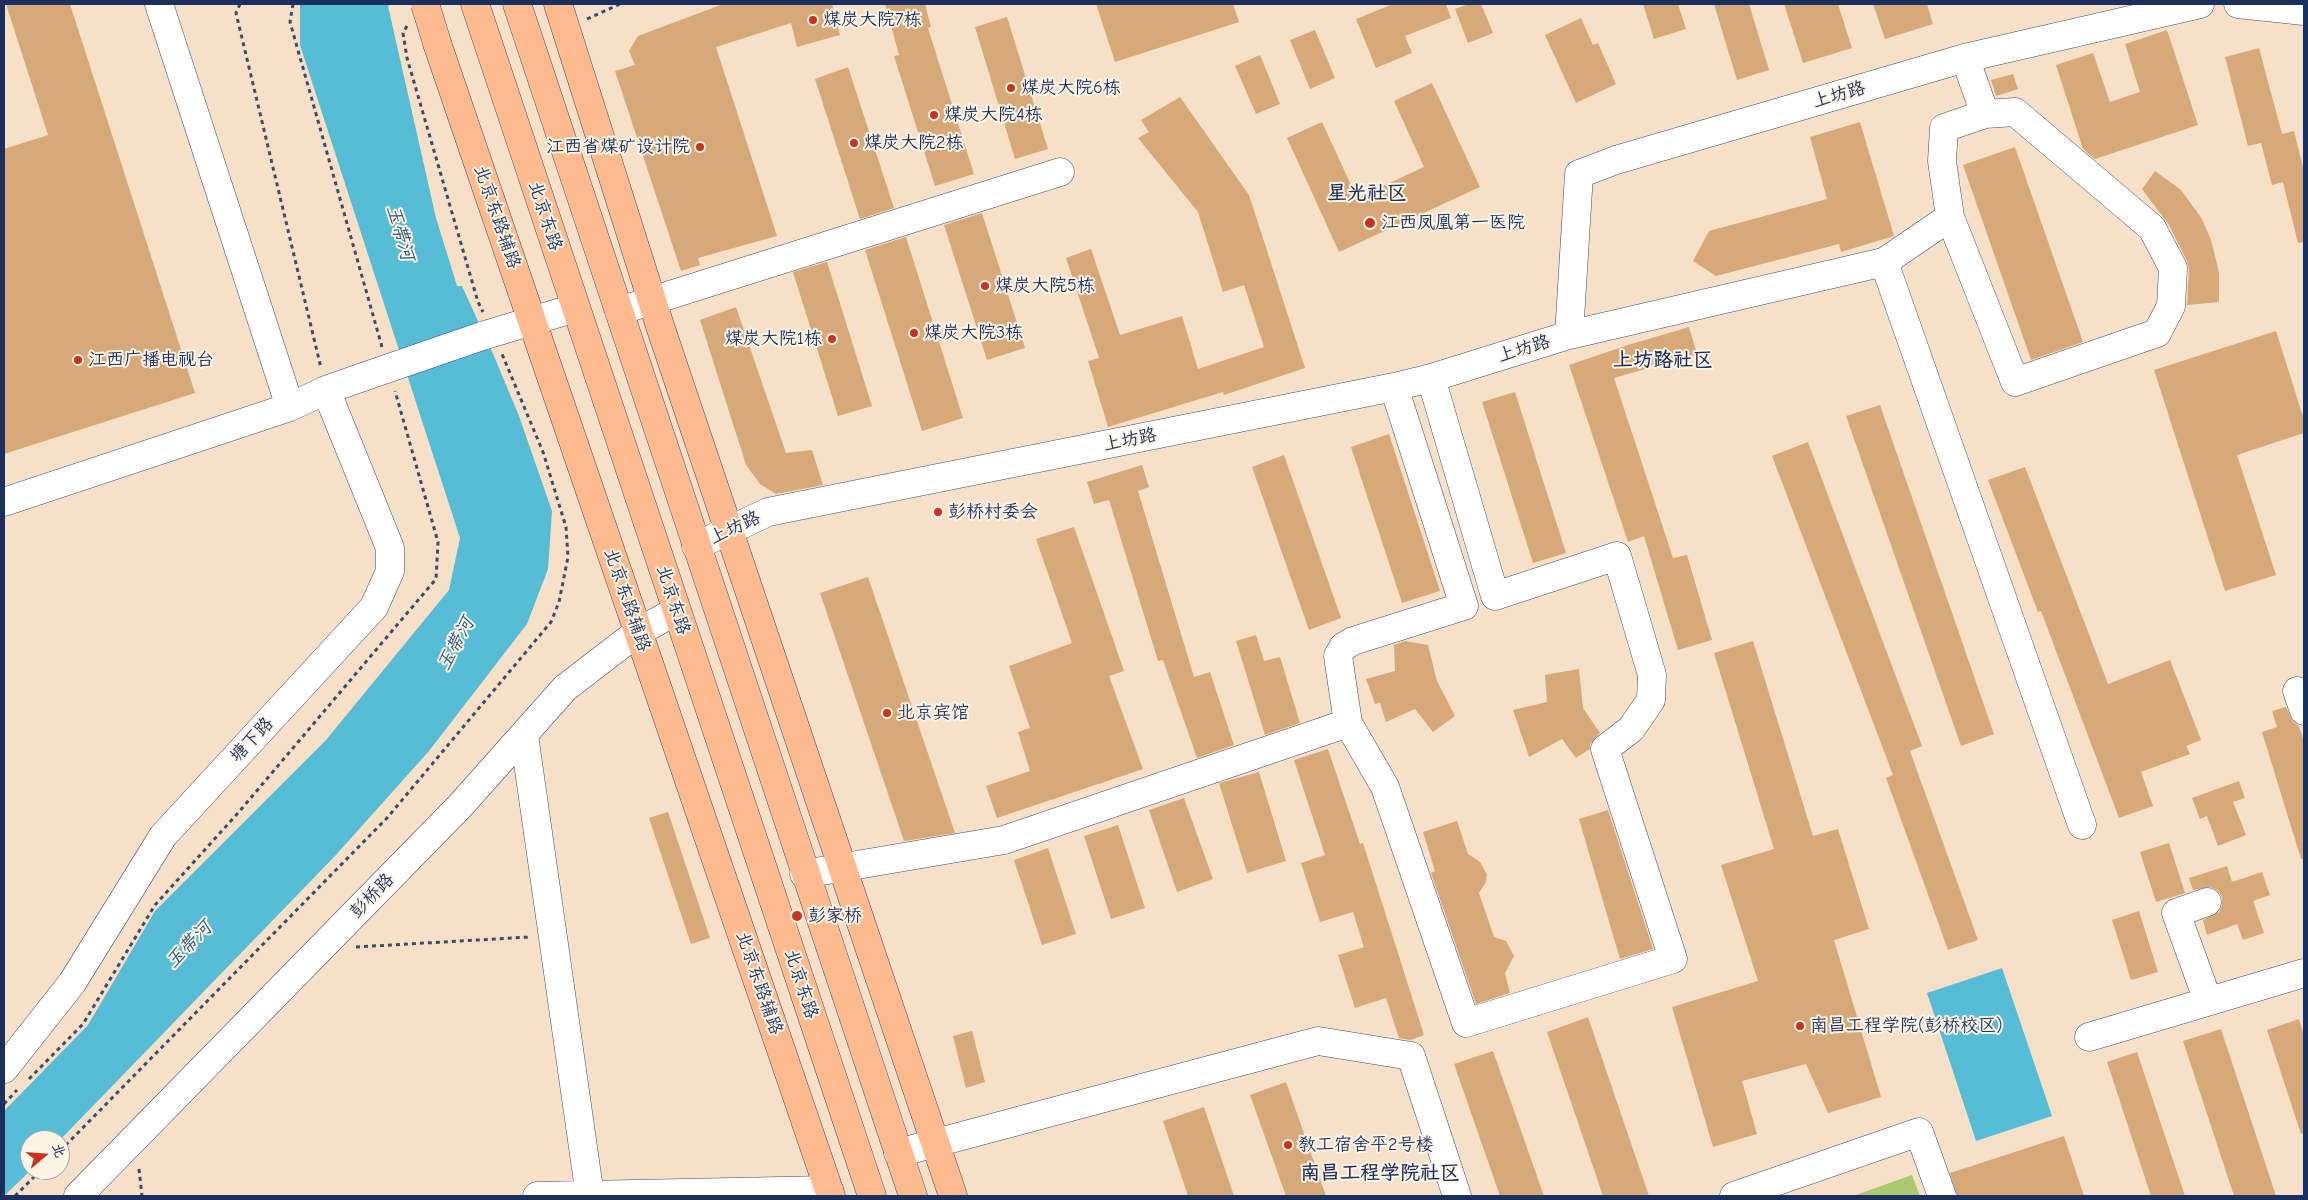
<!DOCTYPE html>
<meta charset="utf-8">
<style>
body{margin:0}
#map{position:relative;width:2308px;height:1200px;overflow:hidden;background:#f6e1c8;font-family:"Comic Neue","LXGW WenKai TC",sans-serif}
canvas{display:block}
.frame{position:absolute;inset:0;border:5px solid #1b2f5e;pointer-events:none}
.north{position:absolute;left:20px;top:1130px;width:50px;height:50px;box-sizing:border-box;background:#fcf5e5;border:1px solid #a2a6af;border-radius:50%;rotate:72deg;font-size:14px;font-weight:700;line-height:20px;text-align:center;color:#1b2f5e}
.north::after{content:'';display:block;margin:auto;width:18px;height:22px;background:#c8321e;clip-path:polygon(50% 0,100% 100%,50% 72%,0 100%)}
</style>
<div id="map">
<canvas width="2308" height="1200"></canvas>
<div class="frame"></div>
<div class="north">北</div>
</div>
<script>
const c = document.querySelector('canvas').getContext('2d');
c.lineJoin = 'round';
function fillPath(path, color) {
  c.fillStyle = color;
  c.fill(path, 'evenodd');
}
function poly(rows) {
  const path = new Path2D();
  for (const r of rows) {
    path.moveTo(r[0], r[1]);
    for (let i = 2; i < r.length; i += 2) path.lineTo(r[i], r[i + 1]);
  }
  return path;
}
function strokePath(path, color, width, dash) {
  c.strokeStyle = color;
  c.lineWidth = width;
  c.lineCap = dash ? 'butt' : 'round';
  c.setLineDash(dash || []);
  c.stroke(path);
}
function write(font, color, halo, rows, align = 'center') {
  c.font = font + ' "Comic Neue","LXGW WenKai TC",sans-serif';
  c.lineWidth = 4;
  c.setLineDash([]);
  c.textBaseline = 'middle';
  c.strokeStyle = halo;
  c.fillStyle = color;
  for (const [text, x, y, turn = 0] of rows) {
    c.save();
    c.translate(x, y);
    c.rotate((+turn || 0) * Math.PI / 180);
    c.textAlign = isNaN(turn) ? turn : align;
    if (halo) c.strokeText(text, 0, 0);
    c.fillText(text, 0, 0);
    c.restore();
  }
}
const green = poly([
 [1912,1175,1920,1196,1853,1196]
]);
const water = poly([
 [300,4,390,4,388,6,436,218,457,286,462,286,494,356,519,416,552,511,548,569,527,624,429,751,335,856,60,1140,30,1140,31,1170,4,1196,4,1111,88,1025,155,911,326,740,449,590,460,538,300,45],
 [2002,968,2052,1116,1976,1141,1927,993]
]);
const building = poly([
 [6,4,70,4,195,393,4,454,4,149,48,135],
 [723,4,832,4,840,35,797,47,791,23,716,47,777,236,698,258,700,265,681,271,615,71,635,65,629,51,638,36],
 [885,4,925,4,931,27,928,28,974,174,935,186,894,56,899,55],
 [1096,4,1233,4,1239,22,1115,62],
 [1393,4,1446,4,1451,18,1405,36,1412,53,1376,68,1356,19],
 [1469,4,1481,4,1493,33,1468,43,1455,9],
 [1643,4,1678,4,1686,29,1654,39],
 [1714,4,1749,4,1769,70,1737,80],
 [1784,4,1838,4,1852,48,1803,63],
 [1873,4,1927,4,1933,24,1885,39],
 [1007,17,1048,149,1015,159,975,27],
 [1581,18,1593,45,1598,43,1616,84,1576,103,1545,35],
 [1315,30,1335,78,1310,89,1290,40],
 [2167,30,2198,125,2095,159,2083,149,2056,65,2093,53,2110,102,2140,92,2125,44],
 [2259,48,2282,134,2294,131,2304,171,2304,242,2298,243,2283,182,2272,185,2261,143,2248,146,2225,57],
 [1260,55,1280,104,1256,114,1235,66],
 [848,67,894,208,860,219,815,79],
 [2013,74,2018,89,1996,96,1991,80],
 [1432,83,1480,187,1339,252,1287,138,1322,122,1357,198,1424,167,1394,101],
 [1180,97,1249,195,1305,368,1224,395,1223,392,1108,427,1088,361,1099,358,1066,258,1091,249,1120,335,1182,316,1198,369,1264,347,1244,285,1223,292,1198,212,1138,138,1149,132,1141,120],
 [1860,122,1894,236,1841,252,1839,244,1716,276,1693,261,1709,231,1827,199,1810,137],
 [2015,147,2083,342,2031,360,1963,165],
 [2155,171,2181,190,2202,219,2211,240,2219,272,2219,302,2187,305,2189,269,2187,261,2169,225,2142,189],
 [982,213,1025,348,987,360,944,225],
 [906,237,963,418,922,431,865,250],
 [827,262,872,406,838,416,793,272],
 [736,307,786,453,812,450,823,485,776,494,760,484,746,465,700,320],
 [1689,327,1697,354,1614,378,1673,558,1687,555,1712,640,1678,650,1644,536,1628,542,1569,365,1628,345],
 [2276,331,2304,420,2304,433,2237,455,2276,575,2225,591,2154,370],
 [1515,392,1566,553,1533,563,1482,402],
 [1880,405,1994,734,1961,746,1846,416],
 [1389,434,1440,591,1402,603,1351,447],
 [1808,442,1922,746,1910,751,1978,940,1948,950,1886,778,1893,775,1772,456],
 [1284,455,1341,618,1309,630,1252,467],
 [1142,465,1149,487,1138,491,1194,677,1210,672,1234,745,1197,758,1163,660,1158,661,1109,500,1094,504,1087,482],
 [2025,467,2108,684,2170,660,2201,740,2186,746,2190,754,2141,772,2153,806,2119,818,2041,611,2038,612,1988,480],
 [1074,527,1124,671,1109,676,1143,769,997,818,986,786,1030,771,1018,732,1030,728,1009,666,1072,643,1036,539],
 [868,577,955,833,904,841,820,593],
 [1256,635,1264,661,1280,657,1300,723,1265,735,1236,641],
 [1405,641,1428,645,1437,681,1455,716,1433,732,1415,709,1386,722,1380,703,1375,704,1366,679,1395,671,1394,645],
 [1753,641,1813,836,1838,829,1869,929,1834,940,1881,1097,1828,1113,1806,1064,1742,1081,1757,1134,1713,1147,1672,1007,1758,981,1721,865,1774,849,1714,653],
 [1579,669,1583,708,1600,733,1590,744,1590,749,1576,758,1562,739,1529,757,1513,710,1547,702,1545,675],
 [2286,707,2293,722,2299,726,2304,742,2304,859,2301,859,2262,732,2277,727,2272,711],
 [1328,749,1360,844,1363,843,1424,1035,1410,1040,1399,1038,1386,998,1355,1008,1338,955,1364,947,1353,912,1320,922,1301,863,1325,855,1294,760],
 [1259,772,1286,861,1247,873,1219,783],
 [2239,781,2245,798,2233,802,2246,835,2218,846,2207,816,2200,819,2192,798],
 [1184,798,1213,879,1177,892,1149,810],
 [1608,810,1653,949,1620,959,1579,819],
 [668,812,710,938,691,944,649,818],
 [1457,821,1468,854,1480,862,1487,874,1486,882,1479,893,1494,937,1506,941,1514,956,1505,973,1510,993,1476,1004,1431,873,1435,871,1423,832],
 [1118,825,1145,908,1111,919,1084,836],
 [2169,843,2185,893,2156,902,2140,852],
 [1048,848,1076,934,1042,945,1014,860],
 [2227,866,2232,882,2262,872,2270,895,2253,901,2264,933,2243,940,2237,924,2207,935,2203,920,2219,912,2222,905,2222,897,2217,890,2210,887,2193,890,2189,878],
 [2139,911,2158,972,2131,980,2112,920],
 [1588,1017,1649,1196,1603,1196,1547,1032],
 [2299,1019,2304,1036,2304,1133,2301,1134,2267,1030],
 [2221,1029,2276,1196,2234,1196,2183,1041],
 [972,1031,985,1082,966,1088,953,1036],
 [1493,1051,1544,1196,1500,1196,1454,1064],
 [2137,1052,2185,1196,2151,1196,2107,1062],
 [1286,1082,1326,1196,1286,1196,1250,1095],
 [1204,1107,1234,1196,1188,1196,1163,1121],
 [2064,1136,2084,1196,1957,1196,1950,1173]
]);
const path = poly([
 [240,4,236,13,321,368],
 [293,4,290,22,382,347],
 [587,19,620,4],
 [407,26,403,33,407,58,478,302,483,312],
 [356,947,530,937],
 [29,1079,83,1024,155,905,238,813,436,579,438,542,395,391],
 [4,1104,17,1090],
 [60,1151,387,818,551,622,559,602,568,557,566,527,543,452,502,354],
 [139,1169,142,1196],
 [15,1196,41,1170]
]);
const minor = poly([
 [159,4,290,407],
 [2238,4,2304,11],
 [1965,58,1985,114],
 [1884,262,2082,825],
 [619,311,1060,172],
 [1569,335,1884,262,1950,217,1942,161,1944,128,1985,114,2015,112,2152,228,2173,268,2171,306,2157,333,2015,382,1950,217],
 [482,336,575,308],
 [1394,387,1464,606,1353,641,1343,647,1338,656,1348,723,1385,787,1466,1023,1673,959,1605,749,1631,729,1651,700,1652,675,1617,556,1495,596,1431,378],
 [4,502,290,407,326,390,363,377],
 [696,546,768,512,1394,387,1431,378,1569,335,1579,174,1616,160,1965,58,2200,4],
 [2297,691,2304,711],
 [524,735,590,1196],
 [804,874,1004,840,1348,723],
 [2207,902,2176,913,2208,1001],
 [2089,1037,2304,973],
 [4,1069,72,983,163,836,374,607,390,571,390,548,326,390],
 [898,1153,1318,1041,1411,1056,1457,1196],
 [78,1196,460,806,565,688,638,632,676,611],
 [537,1196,829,1190],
 [1734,1196,1919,1132,1942,1196]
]);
const major = poly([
 [475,4,872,1196],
 [517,4,913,1196],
 [558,4,661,329,953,1196],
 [438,46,831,1196]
]);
const minorBridge = poly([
 [363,377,482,336]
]);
const majorBridge = poly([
 [425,4,438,46]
]);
const markers = [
 [813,20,5,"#c8321e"],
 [1011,88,5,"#c8321e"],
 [934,115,5,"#c8321e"],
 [854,143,5,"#c8321e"],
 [700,147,5,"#c8321e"],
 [1370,223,6,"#c8321e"],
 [985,286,5,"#c8321e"],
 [914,333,5,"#c8321e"],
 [832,339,5,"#c8321e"],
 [78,360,5,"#c8321e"],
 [938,512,5,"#c8321e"],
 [887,713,5,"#c8321e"],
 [797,916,6,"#c8321e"],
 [1800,1026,5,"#c8321e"],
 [1288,1145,5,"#c8321e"]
];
const poiNames = [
 ["煤炭大院7栋",823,20],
 ["煤炭大院6栋",1021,88],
 ["煤炭大院4栋",944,115],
 ["煤炭大院2栋",864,143],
 ["江西省煤矿设计院",690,147,"right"],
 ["江西凤凰第一医院",1381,223],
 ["煤炭大院5栋",995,286],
 ["煤炭大院3栋",924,333],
 ["煤炭大院1栋",822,339,"right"],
 ["江西广播电视台",88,360],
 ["彭桥村委会",948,512],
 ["北京宾馆",897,713],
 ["彭家桥",808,916],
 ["南昌工程学院(彭桥校区)",1810,1026],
 ["教工宿舍平2号楼",1298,1145]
];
const streetNames = [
 ["上坊路",1839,95,-16],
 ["北京东路",545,216,72],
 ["北京东路辅路",497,217,71],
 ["上坊路",1524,349,-17],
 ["上坊路",1130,440,-11],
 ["上坊路",735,528,-25],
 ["北京东路辅路",627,600,71],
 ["北京东路",673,600,72],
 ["塘下路",252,740,-47],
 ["彭桥路",372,896,-46],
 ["北京东路辅路",759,983,71],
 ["北京东路",801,984,72]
];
const waterNames = [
 ["玉带河",400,233,74],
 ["玉带河",456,644,-62],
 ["玉带河",189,945,-46]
];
const quarterNames = [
 ["星光社区",1367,193],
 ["上坊路社区",1663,360],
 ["南昌工程学院社区",1380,1173]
];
fillPath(green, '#abc970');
fillPath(water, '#57bcd6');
fillPath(building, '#d7a979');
strokePath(minor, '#3c4a6e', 29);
strokePath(major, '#3c4a6e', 29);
strokePath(path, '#3c4a6e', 3, [4, 4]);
strokePath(minor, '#fff', 28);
strokePath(major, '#fcba8e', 28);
strokePath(minorBridge, '#3c4a6e', 29, []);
strokePath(majorBridge, '#3c4a6e', 29, []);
strokePath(minorBridge, '#fff', 28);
strokePath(majorBridge, '#fcba8e', 28);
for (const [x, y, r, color] of markers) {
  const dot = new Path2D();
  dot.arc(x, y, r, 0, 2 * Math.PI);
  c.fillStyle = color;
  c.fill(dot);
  strokePath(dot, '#fcf5e5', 2);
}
write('18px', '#1b2f5e', '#fcf5e5', poiNames, 'left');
write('18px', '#1b2f5e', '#fcf5e5', streetNames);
write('italic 19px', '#2d5982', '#fcf5e5', waterNames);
write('bold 20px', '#1b2f5e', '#fcf5e5', quarterNames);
</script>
